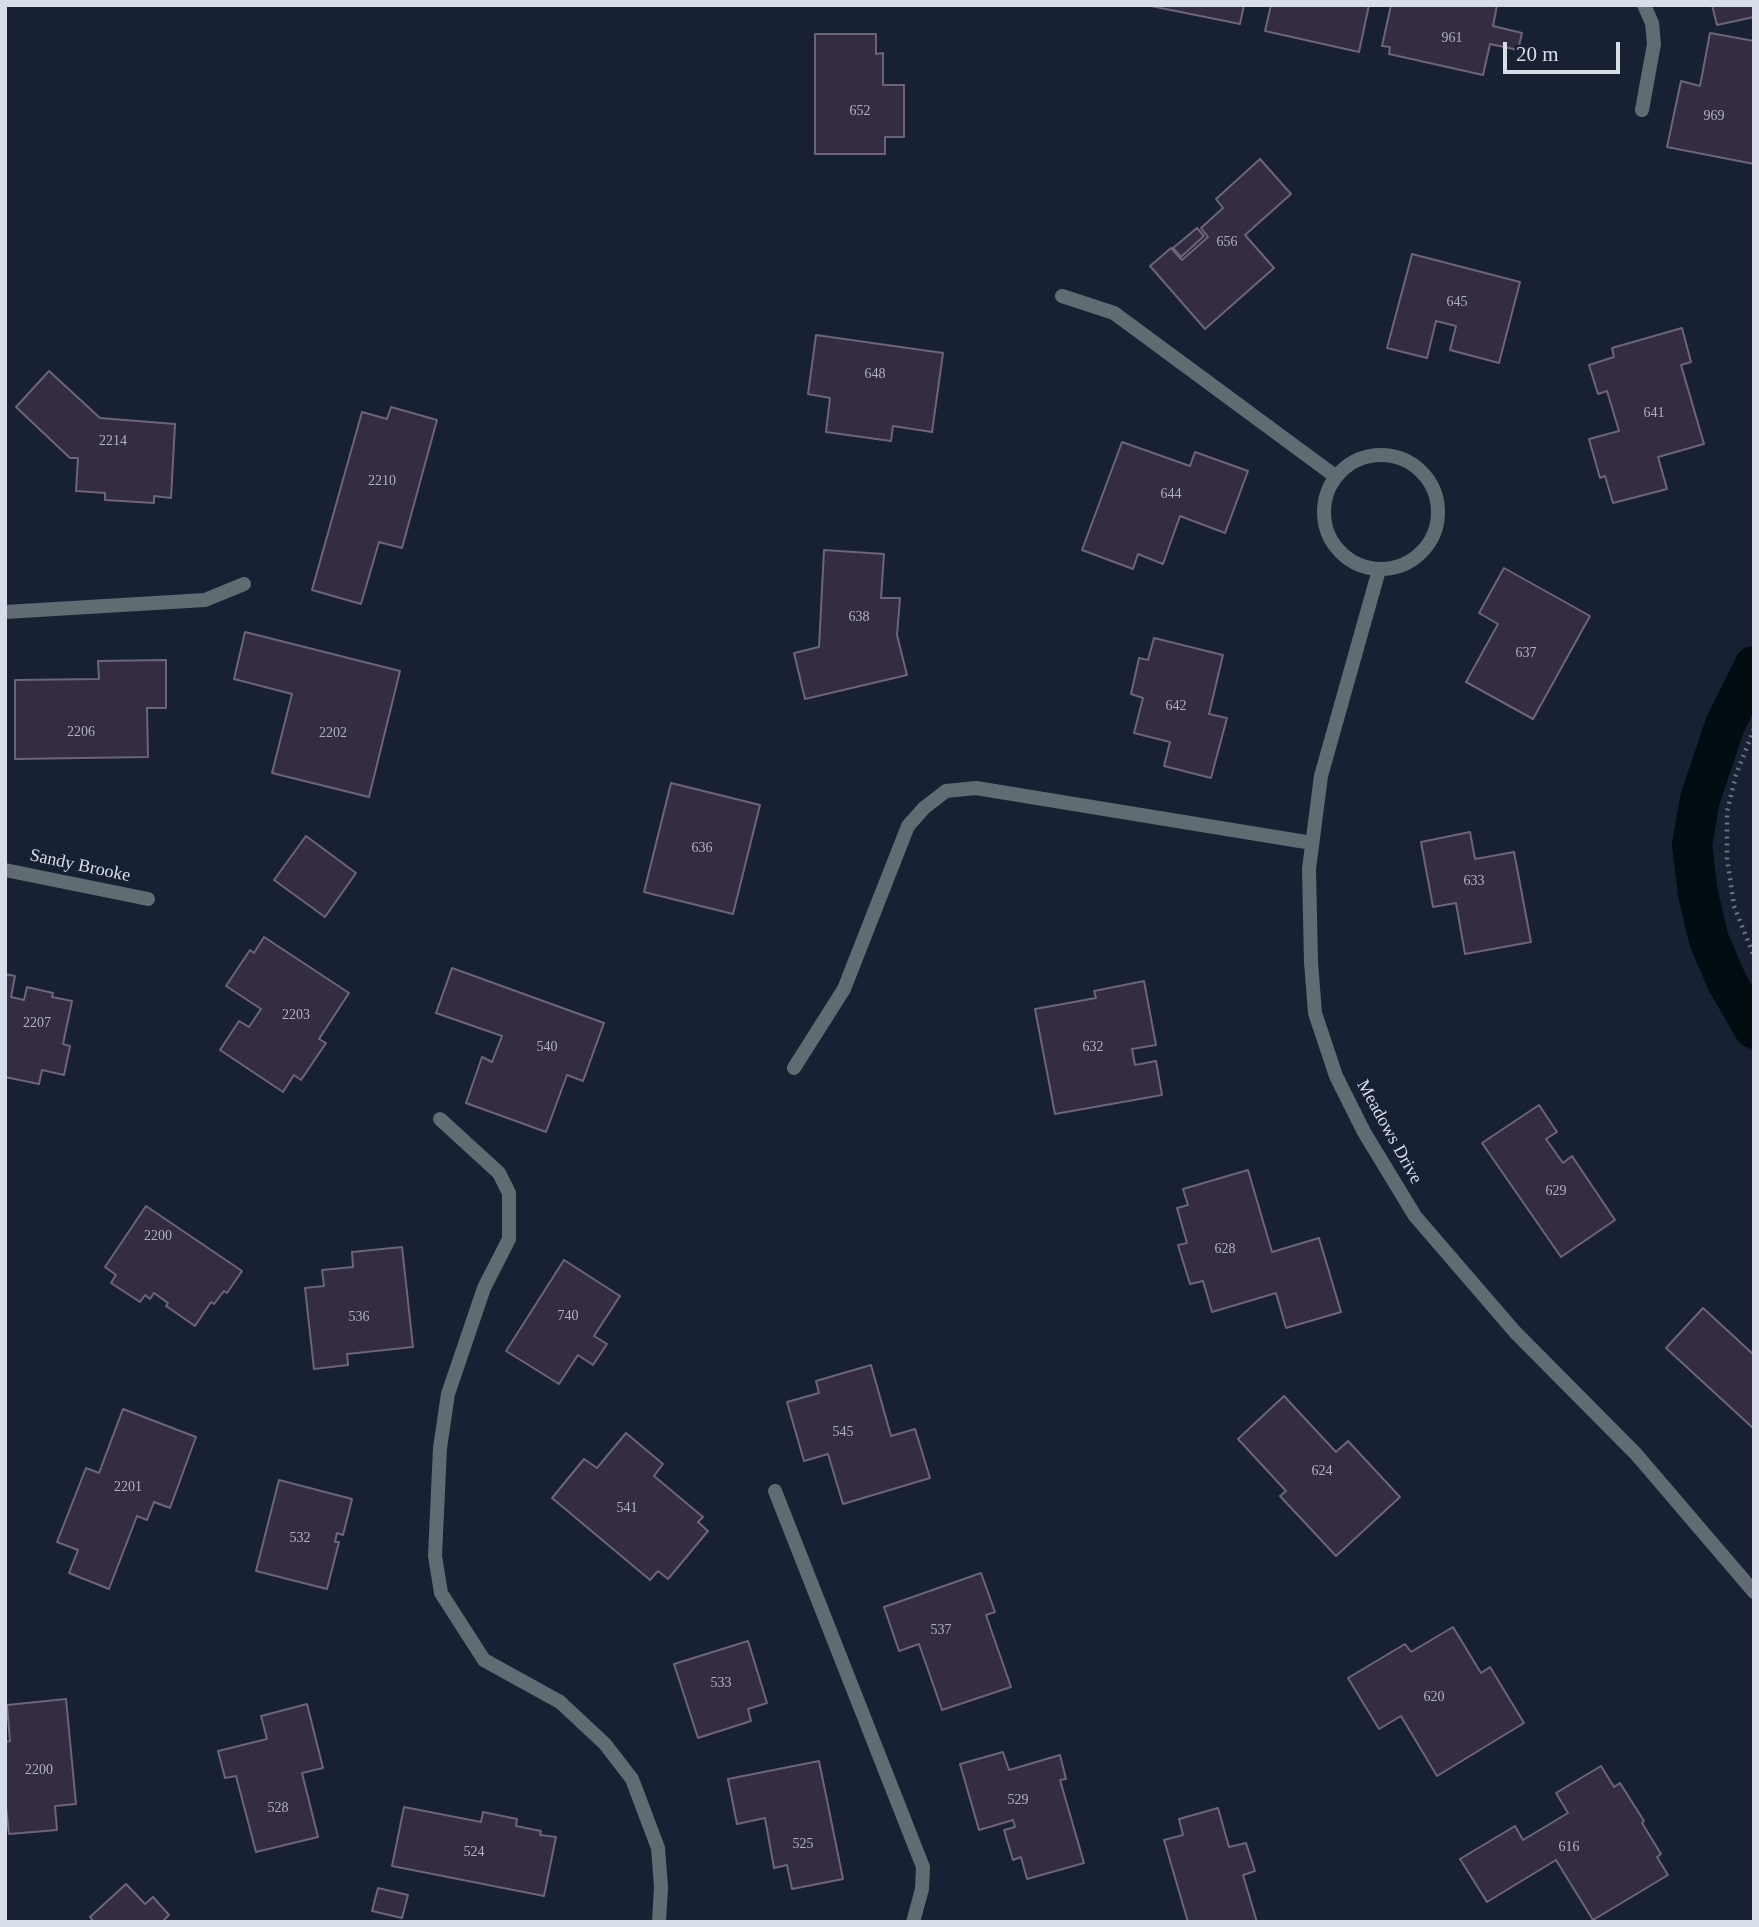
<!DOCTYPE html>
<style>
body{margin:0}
#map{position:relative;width:1759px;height:1927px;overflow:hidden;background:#182134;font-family:"Times New Roman",serif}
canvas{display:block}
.frame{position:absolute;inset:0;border:7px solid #d7deea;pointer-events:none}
.scale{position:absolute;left:1503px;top:42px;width:117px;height:32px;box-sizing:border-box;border:4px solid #d7deea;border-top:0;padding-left:9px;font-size:21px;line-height:24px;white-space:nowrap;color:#d7deea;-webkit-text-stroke:5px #182134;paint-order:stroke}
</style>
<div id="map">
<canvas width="1759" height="1927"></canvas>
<div class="frame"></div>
<div class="scale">20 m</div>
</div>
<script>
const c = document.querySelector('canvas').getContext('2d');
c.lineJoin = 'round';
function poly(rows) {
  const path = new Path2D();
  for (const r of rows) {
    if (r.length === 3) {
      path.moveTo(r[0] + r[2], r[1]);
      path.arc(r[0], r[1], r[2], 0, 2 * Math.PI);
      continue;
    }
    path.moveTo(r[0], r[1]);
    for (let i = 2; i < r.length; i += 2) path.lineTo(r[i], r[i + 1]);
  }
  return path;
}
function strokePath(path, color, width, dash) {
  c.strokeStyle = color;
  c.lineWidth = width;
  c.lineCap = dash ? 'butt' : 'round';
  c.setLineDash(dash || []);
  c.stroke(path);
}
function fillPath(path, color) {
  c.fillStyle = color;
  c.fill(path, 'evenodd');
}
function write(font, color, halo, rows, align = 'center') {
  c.font = font + ' "Times New Roman",serif';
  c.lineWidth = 7;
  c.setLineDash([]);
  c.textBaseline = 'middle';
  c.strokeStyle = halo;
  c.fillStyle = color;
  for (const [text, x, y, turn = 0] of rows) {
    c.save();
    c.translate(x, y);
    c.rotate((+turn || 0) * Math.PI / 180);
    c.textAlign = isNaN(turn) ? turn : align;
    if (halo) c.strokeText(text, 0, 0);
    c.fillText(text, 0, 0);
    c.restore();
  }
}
const canal = poly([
 [1754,666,1725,725,1700,799,1692,845,1698,894,1709,940,1727,982,1754,1029]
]);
const building = poly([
 [1146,5,1244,5,1240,24,1146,5],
 [1271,5,1369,5,1359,52,1265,31,1271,5],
 [1391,5,1497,5,1493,26,1522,33,1518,50,1490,44,1483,75,1389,54,1390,47,1382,46,1391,5],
 [1712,5,1754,5,1754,17,1717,25,1712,5],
 [1710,33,1754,41,1754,164,1667,147,1681,81,1700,86,1710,33],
 [815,34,876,34,876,54,883,53,883,85,904,85,904,137,885,137,885,154,815,154,815,34],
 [1260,159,1291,194,1245,235,1274,268,1205,329,1150,266,1171,248,1182,260,1208,237,1201,228,1223,208,1216,199,1260,159],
 [1197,228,1204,236,1181,257,1173,248,1197,228],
 [1412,254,1520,282,1499,363,1450,350,1456,326,1436,321,1427,358,1387,348,1412,254],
 [1682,328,1691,362,1681,365,1704,444,1658,457,1667,489,1613,503,1605,476,1600,478,1589,439,1619,431,1607,391,1598,394,1589,365,1614,357,1612,348,1682,328],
 [816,335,943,353,932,432,893,426,891,441,826,432,830,398,808,394,816,335],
 [49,371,100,418,175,424,171,498,154,496,154,503,105,500,105,493,76,491,78,458,70,458,16,407,49,371],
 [391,407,437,420,402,548,379,542,361,604,312,590,362,412,387,419,391,407],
 [1122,442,1190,466,1195,452,1248,471,1225,533,1180,516,1163,564,1138,554,1133,569,1082,550,1122,442],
 [824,550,884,554,881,598,900,598,897,635,907,675,805,699,794,653,819,647,824,550],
 [1504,568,1590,616,1533,719,1466,682,1498,624,1479,613,1504,568],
 [245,632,400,671,369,797,272,773,292,694,234,679,245,632],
 [1154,638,1223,655,1209,714,1227,718,1211,778,1164,766,1170,742,1134,733,1143,698,1131,694,1139,658,1148,660,1154,638],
 [166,660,166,708,147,708,148,757,15,759,15,680,99,679,98,661,166,660],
 [671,783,760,805,733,914,644,892,671,783],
 [1470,832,1475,859,1514,852,1531,942,1465,954,1456,903,1433,907,1421,842,1470,832],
 [306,836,356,873,325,917,274,880,306,836],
 [264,937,349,993,319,1039,326,1043,301,1080,294,1075,283,1092,220,1050,239,1021,249,1027,261,1009,226,986,250,950,254,953,264,937],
 [452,968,604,1023,583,1081,567,1075,546,1132,466,1103,482,1057,492,1062,502,1036,436,1013,452,968],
 [5,974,15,976,11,997,24,1000,27,987,53,993,52,997,72,1001,63,1044,70,1046,64,1075,42,1070,39,1084,5,1077,5,974],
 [1144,981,1156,1045,1132,1049,1135,1065,1156,1061,1162,1095,1055,1114,1035,1009,1096,998,1094,991,1144,981],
 [1539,1105,1557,1132,1546,1139,1563,1163,1572,1156,1615,1220,1561,1257,1482,1143,1539,1105],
 [1248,1170,1272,1252,1319,1238,1341,1312,1286,1328,1276,1293,1212,1312,1203,1281,1190,1284,1178,1245,1187,1243,1177,1208,1188,1205,1183,1189,1248,1170],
 [146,1206,242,1271,227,1293,224,1291,214,1304,211,1302,195,1326,166,1306,168,1303,154,1293,150,1299,145,1295,140,1302,111,1283,116,1275,105,1267,146,1206],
 [402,1247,413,1347,347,1354,348,1365,314,1369,305,1288,324,1286,322,1270,353,1267,352,1252,402,1247],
 [564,1260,620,1296,594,1336,607,1344,593,1365,578,1355,559,1384,506,1351,564,1260],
 [1703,1308,1754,1355,1754,1429,1666,1348,1703,1308],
 [871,1365,891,1436,915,1429,930,1478,843,1504,828,1454,804,1461,787,1402,819,1393,816,1381,871,1365],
 [1284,1396,1336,1452,1348,1441,1400,1497,1336,1556,1280,1496,1286,1491,1238,1439,1284,1396],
 [123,1409,196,1437,170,1508,154,1502,147,1520,137,1516,109,1589,69,1573,78,1550,57,1542,86,1468,99,1473,123,1409],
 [626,1433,663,1464,654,1476,703,1517,698,1522,708,1531,668,1579,658,1571,650,1580,552,1498,584,1459,597,1468,626,1433],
 [279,1480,352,1499,343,1535,337,1533,335,1542,339,1542,327,1589,256,1571,279,1480],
 [981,1573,995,1612,986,1615,1011,1687,942,1710,919,1644,899,1651,884,1607,981,1573],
 [1453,1627,1481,1673,1490,1667,1524,1723,1437,1776,1401,1716,1379,1729,1348,1678,1405,1644,1411,1652,1453,1627],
 [748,1641,767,1703,748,1709,751,1721,698,1738,674,1664,748,1641],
 [66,1699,76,1804,55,1806,57,1830,9,1834,5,1798,5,1742,10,1741,7,1705,66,1699],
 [307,1704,323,1768,302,1773,318,1837,256,1852,236,1776,225,1778,218,1751,267,1739,261,1716,307,1704],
 [1003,1752,1009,1770,1060,1755,1066,1779,1060,1780,1084,1863,1027,1879,1021,1857,1013,1860,1004,1830,1015,1827,1013,1820,979,1830,960,1764,1003,1752],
 [819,1761,843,1879,792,1889,787,1865,774,1868,765,1818,737,1824,728,1779,819,1761],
 [1601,1766,1614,1787,1620,1783,1644,1821,1642,1823,1661,1854,1657,1857,1668,1875,1593,1920,1556,1860,1487,1902,1460,1859,1515,1826,1523,1840,1568,1813,1556,1793,1601,1766],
 [404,1807,481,1822,483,1812,517,1819,516,1826,541,1831,540,1835,556,1837,544,1896,392,1866,404,1807],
 [1218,1808,1229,1847,1246,1843,1255,1871,1243,1875,1257,1922,1188,1922,1164,1840,1183,1835,1179,1819,1218,1808],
 [126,1884,145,1904,153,1897,169,1915,162,1922,94,1922,90,1917,126,1884],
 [378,1888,408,1895,402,1918,372,1911,378,1888]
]);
const path = poly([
 [1754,729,1736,775,1727,812,1727,858,1734,906,1754,956]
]);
const service = poly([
 [1642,110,1654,44,1652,23,1644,5],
 [1062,296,1114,313,1335,476],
 [5,612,205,600,244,584],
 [794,1068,844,989,908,826,924,808,946,791,976,788,1312,843],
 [440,1119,499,1173,509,1193,509,1239,484,1288,448,1394,440,1448,435,1556,441,1593,484,1660],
 [775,1491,923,1867,922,1889,913,1922]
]);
const minor = poly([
 [1381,512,57],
 [1379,570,1321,776,1309,869,1311,962,1315,1013,1336,1076,1364,1132,1415,1216,1515,1332,1636,1454,1754,1592],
 [5,870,148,899],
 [484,1660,560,1702,605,1744,632,1779,658,1848,661,1887,659,1922]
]);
const numberNames = [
 ["961",1452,38],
 ["652",860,111],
 ["969",1714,116],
 ["656",1227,242],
 ["645",1457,302],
 ["648",875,374],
 ["641",1654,413],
 ["2214",113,441],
 ["2210",382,481],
 ["644",1171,494],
 ["638",859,617],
 ["637",1526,653],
 ["642",1176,706],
 ["2206",81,732],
 ["2202",333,733],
 ["636",702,848],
 ["633",1474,881],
 ["2203",296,1015],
 ["2207",37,1023],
 ["540",547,1047],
 ["632",1093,1047],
 ["629",1556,1191],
 ["2200",158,1236],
 ["628",1225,1249],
 ["740",568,1316],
 ["536",359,1317],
 ["545",843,1432],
 ["624",1322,1471],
 ["2201",128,1487],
 ["541",627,1508],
 ["532",300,1538],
 ["537",941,1630],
 ["533",721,1683],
 ["620",1434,1697],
 ["2200",39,1770],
 ["529",1018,1800],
 ["528",278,1808],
 ["525",803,1844],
 ["616",1569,1847],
 ["524",474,1852]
];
const streetNames = [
 ["Sandy Brooke",80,866,12],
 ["Meadows Drive",1389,1132,61]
];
strokePath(canal, '#000c0f', 40);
fillPath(building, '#342c40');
strokePath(building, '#6d647b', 2);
strokePath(path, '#6b7383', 4.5, [2, 5]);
strokePath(service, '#606b72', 14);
strokePath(minor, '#606b72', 14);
write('14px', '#aeb2c0', null, numberNames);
write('18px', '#d7deea', '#182134', streetNames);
</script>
